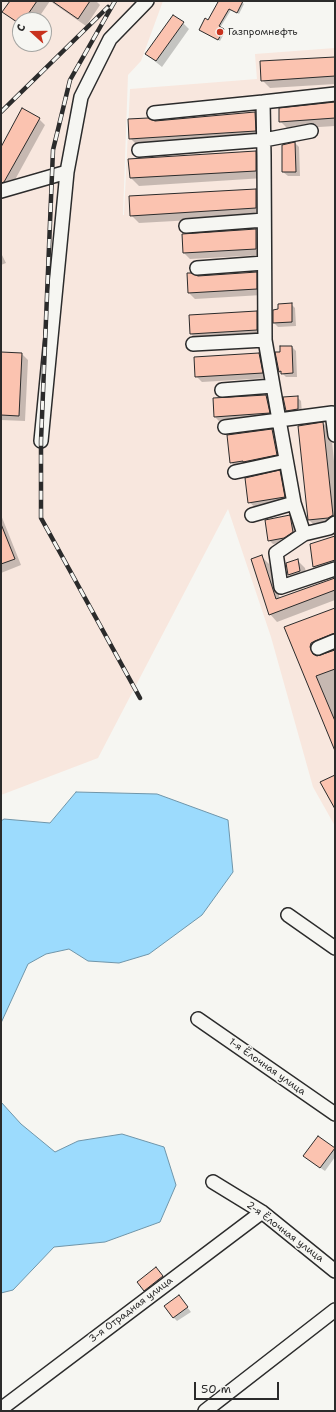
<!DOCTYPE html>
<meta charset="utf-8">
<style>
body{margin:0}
#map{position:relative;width:336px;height:1412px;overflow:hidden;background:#f6f6f2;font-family:"Shantell Sans",sans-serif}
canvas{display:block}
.frame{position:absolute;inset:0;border:2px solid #2b2b2b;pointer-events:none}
.north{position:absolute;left:12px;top:12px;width:40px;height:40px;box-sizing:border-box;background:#f6f6f2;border:1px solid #a5a5a2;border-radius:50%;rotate:291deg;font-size:11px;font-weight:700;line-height:16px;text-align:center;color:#2b2b2b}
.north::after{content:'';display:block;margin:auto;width:14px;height:18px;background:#c8321e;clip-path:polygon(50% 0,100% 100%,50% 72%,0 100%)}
.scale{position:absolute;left:194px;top:1382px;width:85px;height:18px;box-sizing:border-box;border:2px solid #2b2b2b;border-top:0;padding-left:5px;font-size:12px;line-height:14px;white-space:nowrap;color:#2b2b2b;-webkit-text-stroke:3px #f6f6f2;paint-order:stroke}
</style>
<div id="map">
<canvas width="336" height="1412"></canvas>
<div class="frame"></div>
<div class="north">С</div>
<div class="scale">50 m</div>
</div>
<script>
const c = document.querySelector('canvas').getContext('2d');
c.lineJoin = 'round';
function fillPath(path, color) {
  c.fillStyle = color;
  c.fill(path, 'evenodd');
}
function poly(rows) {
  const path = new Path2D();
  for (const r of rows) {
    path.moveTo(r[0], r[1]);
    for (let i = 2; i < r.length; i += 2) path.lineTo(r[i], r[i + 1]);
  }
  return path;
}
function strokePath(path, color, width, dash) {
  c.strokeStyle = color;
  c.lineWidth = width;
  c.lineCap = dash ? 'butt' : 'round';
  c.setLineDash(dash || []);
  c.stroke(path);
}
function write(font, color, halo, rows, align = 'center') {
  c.font = font + ' "Shantell Sans",sans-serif';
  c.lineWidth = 3;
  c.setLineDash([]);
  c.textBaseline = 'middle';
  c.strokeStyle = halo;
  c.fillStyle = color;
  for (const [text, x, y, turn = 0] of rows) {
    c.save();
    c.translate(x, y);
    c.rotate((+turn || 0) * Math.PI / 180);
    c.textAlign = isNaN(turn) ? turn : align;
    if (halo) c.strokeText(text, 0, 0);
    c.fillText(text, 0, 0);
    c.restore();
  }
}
const built = poly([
 [1,1,163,1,141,61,128,75,123,215,124,215,130,89,257,79,255,54,335,48,335,826,313,787,271,637,228,509,98,758,1,795],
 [20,20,44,20,44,44,20,44]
]);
const water = poly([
 [76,792,157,794,228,820,233,872,202,915,149,954,119,963,88,961,69,949,46,954,28,964,1,1023,1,821,4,819,50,823,76,792],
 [1,1102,21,1124,55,1152,78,1141,122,1134,164,1147,176,1185,160,1222,105,1242,54,1247,13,1290,1,1293,1,1102]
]);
const shadow = poly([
 [11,1,96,1,100,5,86,26,50,1,37,20,20,20,20,26,4,12],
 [217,1,240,1,244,4,239,14,231,10,220,28,225,32,220,41,202,31,219,3],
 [183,23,189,29,162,67,146,54],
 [335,58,335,84,270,88,262,80],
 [335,103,335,126,288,129,280,121],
 [255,113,263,120,263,139,138,146,130,138,155,122],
 [39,119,45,125,11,187,1,182,1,149],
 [295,143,299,147,300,176,288,176,283,172,283,146],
 [256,152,263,160,264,178,139,186,131,178],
 [256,190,264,198,264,216,139,223,131,215],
 [256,230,262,236,262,255,190,259,184,253,183,235],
 [1,253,6,263,1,265],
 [256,273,262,279,262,295,195,299,189,293],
 [291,304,295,308,296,326,278,327,274,323],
 [256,312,263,318,263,336,197,340,191,334],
 [292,347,296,351,297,377,286,377,280,371,281,353],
 [1,353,22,354,28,360,25,421,1,420],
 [259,354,265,360,268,378,202,382,196,376],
 [266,396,272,402,275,419,221,423,215,417],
 [297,397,301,401,302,413,291,415,286,411],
 [323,423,331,431,335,471,335,526,317,528,309,520],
 [272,430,278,436,283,461,237,468,231,462],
 [280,472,286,478,290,503,256,508,249,502],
 [1,515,21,565,1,573],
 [289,516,293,520,297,536,288,542,273,544,269,540],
 [335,537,335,570,322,575,314,567,312,545],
 [261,556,269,564,280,599,335,579,335,600,277,622,270,614],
 [297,560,305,568,307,579,297,582,289,575],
 [335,610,335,643,319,650,317,655,318,657,335,650,335,749,285,628],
 [334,1149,335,1157,325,1171,309,1160],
 [160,1272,167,1281,149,1294,145,1290],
 [179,1297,191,1312,177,1321,173,1317]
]);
const building = poly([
 [10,1,37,1,24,20,20,20,20,24,2,12,10,1],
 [52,1,90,1,78,19,52,1],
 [215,1,243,1,237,13,229,9,219,26,224,29,218,40,199,30,205,18,208,20,218,2,215,1],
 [173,15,184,22,156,61,145,54,173,15],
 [335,57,335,76,261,81,260,61,335,57],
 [335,102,335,118,279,122,279,108,335,102],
 [22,108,40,118,4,182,1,183,1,147,22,108],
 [255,112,256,131,129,139,128,119,148,118,155,121,255,112],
 [295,142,296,172,282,172,282,145,295,142],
 [256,151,256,171,130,178,128,159,256,151],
 [256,189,256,208,130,216,129,196,256,189],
 [256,229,256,249,183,253,182,234,256,229],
 [257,272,257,289,188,293,187,273,191,273,198,276,257,272],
 [292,303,292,322,273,323,273,310,278,309,278,304,292,303],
 [257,311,257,330,190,334,189,315,257,311],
 [280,346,292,346,293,373,281,374,281,371,279,372,275,352,280,352,280,346],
 [1,352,22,353,19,416,1,415,1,352],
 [259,353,263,373,195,377,194,357,259,353],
 [266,395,270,413,214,417,213,398,266,395],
 [298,396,298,409,286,411,283,397,298,396],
 [323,422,333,515,328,518,308,520,298,426,323,422],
 [272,429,277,455,243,462,243,461,230,463,227,435,272,429],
 [280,470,285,497,248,503,245,478,280,470],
 [290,515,293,532,284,538,268,541,265,520,290,515],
 [1,524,15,559,1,564,1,524],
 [335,536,335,560,313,567,310,544,335,536],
 [262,555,276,599,335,578,335,590,269,615,251,559,262,555],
 [298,559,300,571,288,575,286,563,298,559],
 [335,608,335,633,315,641,311,643,310,647,313,654,317,656,335,650,335,669,316,676,335,721,335,751,284,627,335,608],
 [335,775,335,809,320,782,335,775],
 [318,1136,335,1148,320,1168,303,1156,318,1136],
 [156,1267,163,1276,144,1291,137,1282,156,1267],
 [179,1295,188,1307,173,1318,164,1306,179,1295]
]);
const minor = poly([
 [335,94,263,102,264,156,265,340,279,420,332,413,335,435],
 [154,113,263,102],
 [139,150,264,140,311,131],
 [1,191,67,172],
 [186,226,264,220],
 [197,268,264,263],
 [193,344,265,340],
 [222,390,273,386],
 [225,427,279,420,294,503,304,534,329,528,335,523],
 [41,441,67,172,81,97,110,39,147,1],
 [235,472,286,461],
 [252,515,294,503],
 [304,534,276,553,281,587,335,569],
 [318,648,335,641],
 [288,915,335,948],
 [198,1019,335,1114],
 [213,1182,262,1212,335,1271],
 [1,1409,262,1212],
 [205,1411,335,1310]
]);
const rail = poly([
 [115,1,70,80,53,150,41,441,41,518,140,698],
 [1,112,108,7]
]);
const markers = [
 [220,32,4,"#c8321e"]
];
const poiNames = [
 ["Газпромнефть",228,32]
];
const streetNames = [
 ["1-я Ёлочная улица",267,1067,35],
 ["2-я Ёлочная улица",285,1232,37],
 ["3-я Отрадная улица",131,1310,-37]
];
fillPath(built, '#f8e7de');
fillPath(water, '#9cdbfd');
strokePath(water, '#6f95a9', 1);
fillPath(shadow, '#0003');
fillPath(building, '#fbc3b0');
strokePath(building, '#2b2b2b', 1);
strokePath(minor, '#2b2b2b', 16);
strokePath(minor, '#f6f6f2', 13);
strokePath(rail, '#2b2b2b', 4.5);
strokePath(rail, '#f6f6f2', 3, [9]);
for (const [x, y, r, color] of markers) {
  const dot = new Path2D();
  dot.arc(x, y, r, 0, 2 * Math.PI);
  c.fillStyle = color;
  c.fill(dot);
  strokePath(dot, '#f6f6f2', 1.5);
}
write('10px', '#2b2b2b', '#f6f6f2', poiNames, 'left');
write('10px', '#2b2b2b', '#f6f6f2', streetNames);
</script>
